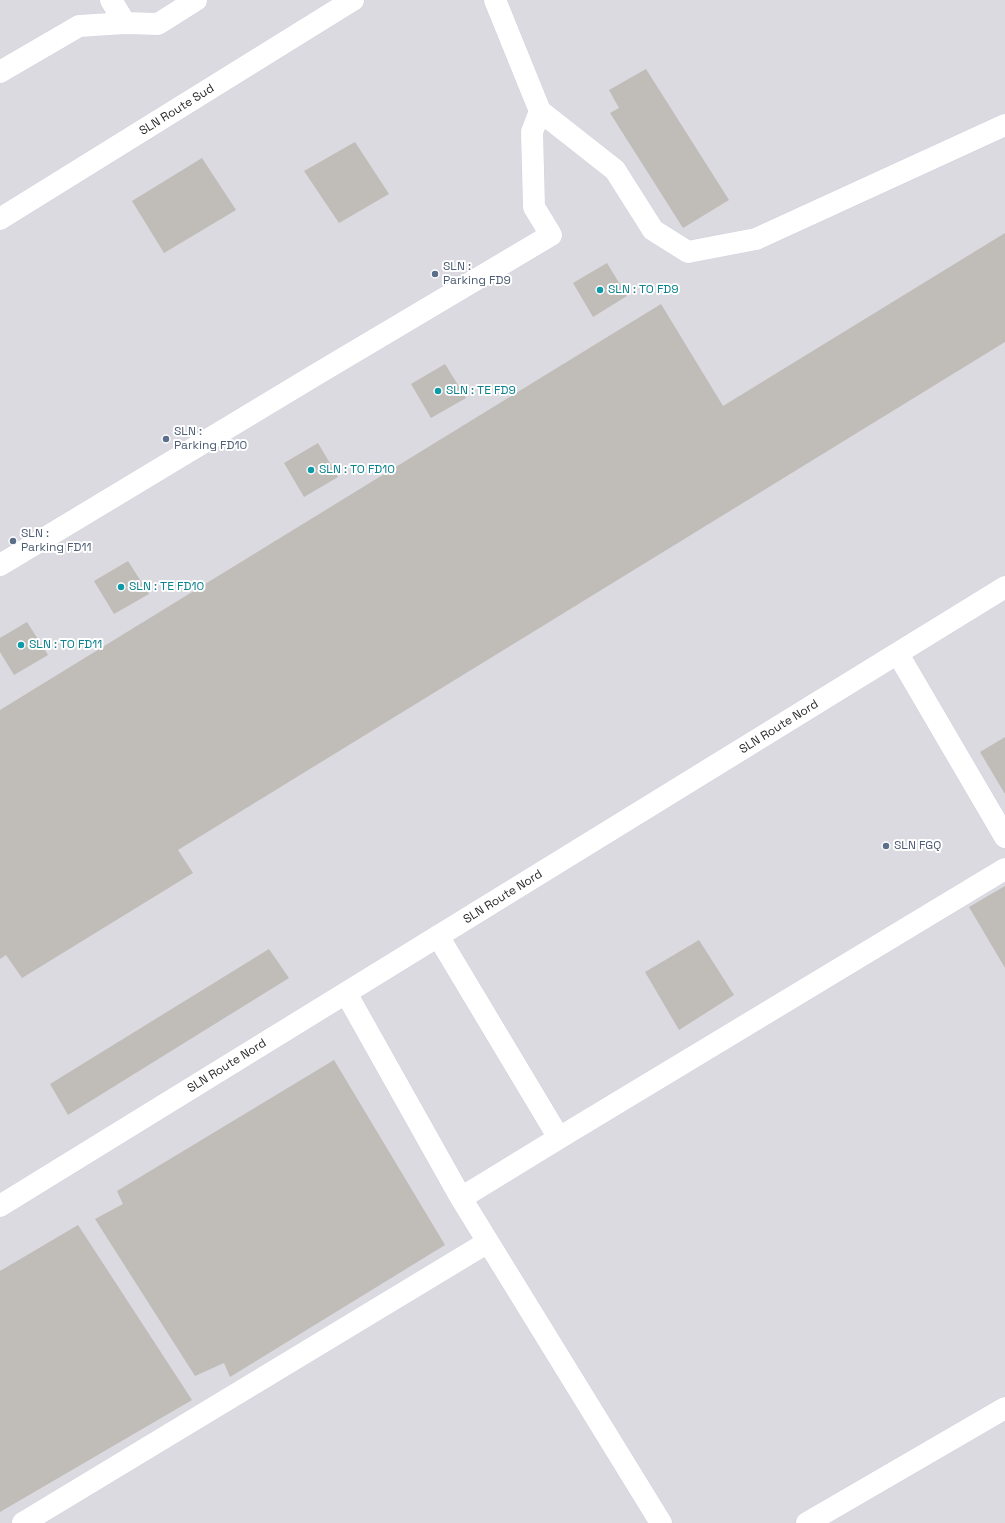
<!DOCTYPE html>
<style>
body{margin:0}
canvas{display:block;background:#e8e2da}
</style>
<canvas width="1005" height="1523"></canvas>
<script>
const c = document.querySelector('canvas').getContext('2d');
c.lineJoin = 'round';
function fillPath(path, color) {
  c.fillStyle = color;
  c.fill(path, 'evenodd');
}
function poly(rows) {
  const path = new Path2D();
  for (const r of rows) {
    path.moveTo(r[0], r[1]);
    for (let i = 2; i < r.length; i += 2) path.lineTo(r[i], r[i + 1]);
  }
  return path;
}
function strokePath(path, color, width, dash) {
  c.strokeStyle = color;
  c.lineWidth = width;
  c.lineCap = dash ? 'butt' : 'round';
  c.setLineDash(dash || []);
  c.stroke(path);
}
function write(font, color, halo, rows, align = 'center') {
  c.font = font + ' "Space Grotesk",sans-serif';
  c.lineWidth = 4;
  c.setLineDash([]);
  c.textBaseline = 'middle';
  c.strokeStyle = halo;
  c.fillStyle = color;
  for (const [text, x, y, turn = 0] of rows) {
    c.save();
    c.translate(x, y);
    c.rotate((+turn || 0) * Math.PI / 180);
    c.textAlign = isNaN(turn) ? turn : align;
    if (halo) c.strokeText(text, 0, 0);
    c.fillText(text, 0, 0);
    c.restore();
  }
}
const industrial = poly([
 [0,0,1005,0,1005,1523,0,1523]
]);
const building = poly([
 [646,69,729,200,683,228,610,113,619,108,609,90],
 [355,142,389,194,339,223,304,171],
 [202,158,236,210,164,253,132,201],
 [1005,233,1005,342,178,850,193,873,22,978,6,955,0,959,0,710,661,304,723,406],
 [607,263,627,296,593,317,573,283],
 [445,364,466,398,431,418,411,384],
 [318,443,338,477,304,497,284,463],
 [128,561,149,594,114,614,94,581],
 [27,622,48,655,14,675,0,652,0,638],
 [1005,737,1005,794,980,752],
 [1005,886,1005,968,969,907],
 [699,940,734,995,679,1030,645,972],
 [269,949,289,978,68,1115,50,1084],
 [334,1060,445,1245,230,1377,224,1363,195,1376,95,1219,123,1204,117,1191],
 [78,1225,192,1400,0,1512,0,1271]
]);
const minor = poly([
 [111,0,125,23],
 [0,72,79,26,125,23,158,24,196,0],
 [540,111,615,170,653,230,688,252,756,239,1005,125],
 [0,219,353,0],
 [0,565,317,374,551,235,534,207,532,132,540,111,495,0],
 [898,654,1005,837],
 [438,936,559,1138,1005,869],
 [346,993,461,1198,661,1523],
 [461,1198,559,1138],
 [0,1206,1005,587],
 [23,1523,488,1242],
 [807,1523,1005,1408]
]);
const markers = [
 [435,274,4,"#5c6f8a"],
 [600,290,4,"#0f9aa8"],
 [438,391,4,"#0f9aa8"],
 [166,439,4,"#5c6f8a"],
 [311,470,4,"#0f9aa8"],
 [13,541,4,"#5c6f8a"],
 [121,587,4,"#0f9aa8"],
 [21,645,4,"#0f9aa8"],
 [886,846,4,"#5c6f8a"]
];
const streetNames = [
 ["SLN Route Sud",177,110,-32],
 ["SLN Route Nord",779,727,-32],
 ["SLN Route Nord",503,897,-32],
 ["SLN Route Nord",227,1066,-32]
];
const serviceNames = [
 ["SLN :",443,267],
 ["Parking FD9",443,281],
 ["SLN :",174,432],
 ["Parking FD10",174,446],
 ["SLN :",21,534],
 ["Parking FD11",21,548],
 ["SLN FGQ",894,846]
];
const cultureNames = [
 ["SLN : TO FD9",608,290],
 ["SLN : TE FD9",446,391],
 ["SLN : TO FD10",319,470],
 ["SLN : TE FD10",129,587],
 ["SLN : TO FD11",29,645]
];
fillPath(industrial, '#dcdae1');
fillPath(building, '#c0bcb7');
strokePath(minor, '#cfd2de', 23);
strokePath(minor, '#fff', 22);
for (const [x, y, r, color] of markers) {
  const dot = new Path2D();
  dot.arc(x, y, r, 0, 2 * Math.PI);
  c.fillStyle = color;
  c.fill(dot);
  strokePath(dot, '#fff', 1.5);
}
write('12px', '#272727', '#fff', streetNames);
write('12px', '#4e5e75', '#fff', serviceNames, 'left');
write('12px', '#0d838f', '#fff', cultureNames, 'left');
</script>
